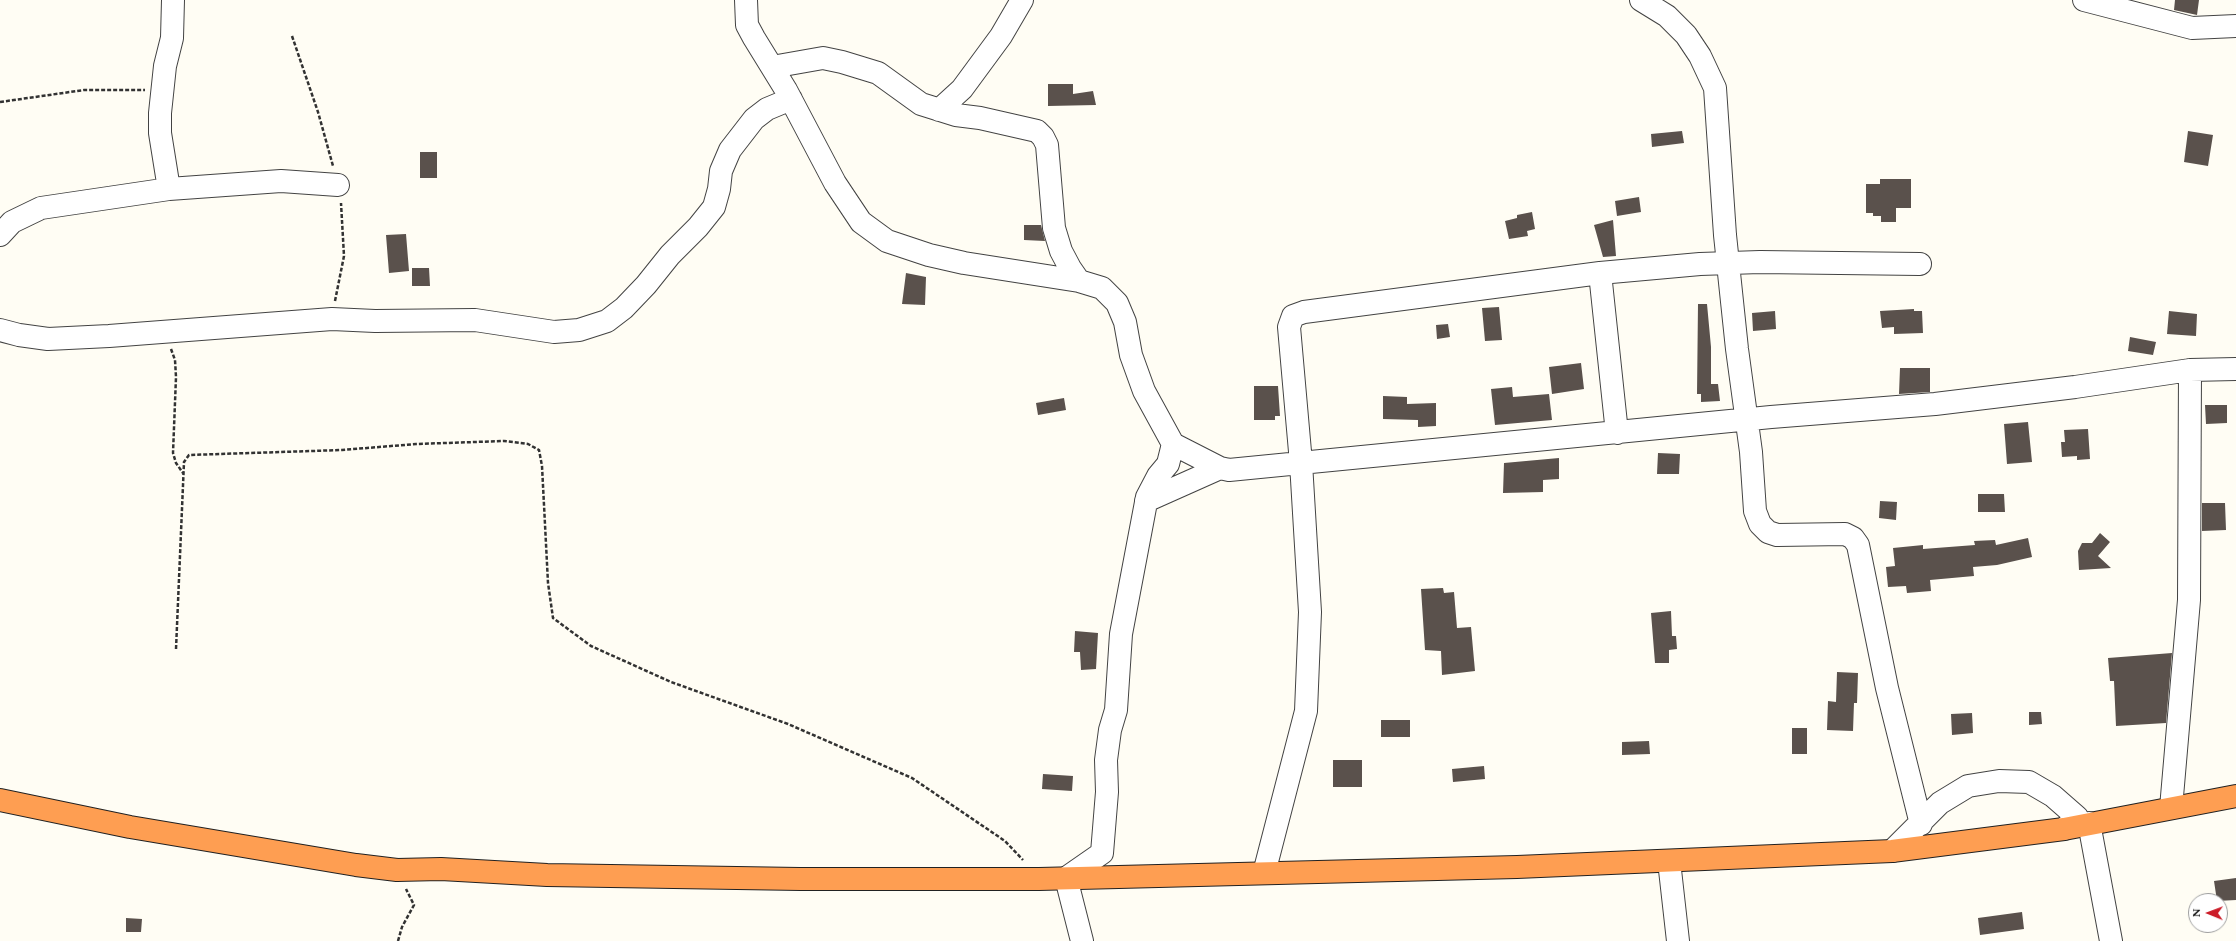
<!DOCTYPE html>
<style>
body{margin:0}
#map{position:relative;width:2236px;height:941px;overflow:hidden;background:#fffdf4;font-family:Spectral,serif}
canvas{display:block}
.north{position:absolute;left:2188px;top:893px;width:40px;height:40px;box-sizing:border-box;background:#fff;border:1px solid #9f9f9f;border-radius:50%;rotate:271deg;font-size:11px;font-weight:700;line-height:16px;text-align:center;color:#101010}
.north::after{content:'';display:block;margin:auto;width:14px;height:18px;background:#cc1c28;clip-path:polygon(50% 0,100% 100%,50% 72%,0 100%)}
</style>
<div id="map">
<canvas width="2236" height="941"></canvas>
<div class="north">N</div>
</div>
<script>
const c = document.querySelector('canvas').getContext('2d');
c.lineJoin = 'round';
function fillPath(path, color) {
  c.fillStyle = color;
  c.fill(path, 'evenodd');
}
function poly(rows) {
  const path = new Path2D();
  for (const r of rows) {
    path.moveTo(r[0], r[1]);
    for (let i = 2; i < r.length; i += 2) path.lineTo(r[i], r[i + 1]);
  }
  return path;
}
function strokePath(path, color, width, dash) {
  c.strokeStyle = color;
  c.lineWidth = width;
  c.lineCap = dash ? 'butt' : 'round';
  c.setLineDash(dash || []);
  c.stroke(path);
}
const building = poly([
 [2175,0,2199,0,2197,15,2174,10],
 [1048,84,1073,84,1073,94,1093,91,1096,105,1048,106],
 [1682,131,1684,143,1652,147,1651,134],
 [2188,131,2213,135,2208,166,2184,162],
 [420,152,437,152,437,178,420,178],
 [1880,179,1911,179,1911,208,1896,208,1896,222,1881,222,1881,216,1873,216,1873,213,1866,213,1866,184,1880,184],
 [1639,197,1641,212,1617,216,1615,201],
 [1532,212,1535,229,1527,231,1528,236,1509,239,1505,221,1517,218,1517,215],
 [1613,220,1616,256,1603,257,1594,225],
 [1024,225,1041,225,1045,241,1024,240],
 [406,234,409,271,389,273,386,235],
 [412,268,429,268,430,286,412,286],
 [906,273,926,277,925,305,902,304],
 [1698,304,1707,304,1711,347,1711,384,1718,384,1720,401,1701,402,1701,394,1697,394],
 [1499,307,1502,340,1485,341,1482,308],
 [1914,309,1914,311,1922,311,1923,333,1894,334,1894,327,1882,328,1880,311],
 [1775,311,1776,329,1753,331,1752,313],
 [2169,311,2197,314,2196,336,2167,334],
 [1448,324,1450,337,1437,339,1436,325],
 [2130,337,2156,342,2153,355,2128,351],
 [1581,363,1584,389,1552,394,1549,367],
 [1900,368,1930,368,1930,392,1899,394],
 [1254,386,1278,386,1280,416,1275,416,1275,420,1254,420],
 [1512,387,1513,397,1549,394,1552,420,1495,425,1491,389],
 [1383,396,1407,397,1407,404,1436,403,1436,426,1418,427,1418,420,1383,419],
 [1064,398,1066,410,1038,415,1036,403],
 [2205,405,2227,405,2227,423,2206,424],
 [2028,422,2032,462,2007,464,2004,424],
 [2088,429,2090,459,2077,460,2077,456,2062,457,2061,442,2065,442,2064,430],
 [1658,453,1680,454,1679,474,1657,474],
 [1559,458,1559,479,1543,480,1543,492,1503,493,1504,463],
 [1978,494,2004,494,2005,512,1978,512],
 [1880,501,1897,502,1896,520,1879,518],
 [2202,503,2225,503,2226,530,2202,531],
 [2100,533,2110,542,2098,556,2111,568,2079,570,2078,551,2082,543,2092,543],
 [2028,538,2032,557,1997,565,1973,567,1974,576,1930,580,1931,591,1907,593,1906,586,1888,587,1886,567,1895,566,1893,548,1923,545,1923,549,1975,545,1974,541,1995,540,1996,545],
 [1443,588,1444,593,1454,592,1457,628,1471,627,1475,671,1442,675,1441,651,1425,650,1421,589],
 [1671,611,1672,636,1676,636,1677,649,1669,650,1669,663,1655,663,1651,613],
 [1075,631,1098,633,1096,669,1081,670,1080,652,1074,652],
 [2172,653,2166,723,2116,726,2114,681,2110,681,2108,658],
 [1837,672,1858,673,1857,703,1854,703,1853,731,1827,730,1828,701,1836,702],
 [2029,712,2041,712,2042,724,2029,725],
 [1972,713,1973,733,1952,735,1951,714],
 [1381,720,1410,720,1410,737,1381,737],
 [1792,728,1807,728,1807,754,1792,754],
 [1649,741,1650,754,1622,755,1622,742],
 [1333,760,1362,760,1362,787,1333,787],
 [1484,766,1485,779,1453,782,1452,769],
 [1043,774,1073,776,1072,791,1042,789],
 [2236,878,2236,900,2217,901,2214,881],
 [2022,912,2024,929,1980,935,1978,918],
 [126,918,142,919,141,932,126,932]
]);
const path = poly([
 [292,36,318,112,333,166],
 [0,102,84,90,145,90],
 [335,301,344,256,341,203],
 [171,349,175,360,176,377,173,453,176,463,183,473],
 [176,649,184,462,189,455,342,450,416,444,504,441,528,444,539,450,542,466,548,583,553,618,591,646,671,682,788,724,912,778,1005,841,1023,860],
 [398,941,402,927,414,905,406,889]
]);
const minor = poly([
 [746,0,747,25,754,38,786,90,835,183,861,222,887,241,929,255,964,263,1079,281,1102,288,1117,303,1125,322,1131,355,1144,391,1173,444,1220,468,1229,470,1280,465,1771,417,1935,404,2075,387,2190,370,2236,369],
 [1641,0,1667,16,1686,35,1700,56,1715,88,1725,235,1737,349,1751,452,1755,511,1760,524,1768,532,1777,535,1845,534,1853,538,1858,545,1887,688,1921,824],
 [2084,0,2192,28,2236,26],
 [772,67,823,58,842,62,878,73,921,104,956,115,980,118,1037,131,1043,137,1047,145,1054,228,1061,251,1070,268,1079,281],
 [939,110,962,89,1001,36,1022,0],
 [169,189,160,133,160,113,165,66,172,38,173,0],
 [0,235,12,222,41,208,169,189,281,181,338,185],
 [1600,273,1617,433],
 [0,330,19,335,48,339,109,336,332,319,375,321,475,320,554,332,579,330,607,321,624,308,646,285,670,255,698,227,714,207,719,189,721,171,730,150,754,119,767,109,791,99],
 [1146,501,1220,468],
 [2171,808,2189,600,2190,370],
 [2089,823,2111,941],
 [1892,851,1940,803,1968,786,1999,781,2029,782,2053,796,2077,817,2064,829],
 [1669,861,1678,941],
 [1264,873,1306,711,1310,612,1301,463,1289,327,1293,316,1304,312,1600,273,1700,264,1760,262,1920,264],
 [1082,941,1066,878,1102,853,1107,792,1106,760,1110,730,1116,710,1121,634,1147,497,1158,476,1168,464,1173,444]
]);
const highway = poly([
 [0,800,130,827,356,865,397,870,441,869,547,875,800,879,1039,879,1517,867,1892,851,2064,829,2236,796]
]);
fillPath(building, '#5a514c');
strokePath(minor, '#434343', 24);
strokePath(highway, '#212121', 24);
strokePath(path, '#323232', 2.5, [4, 2]);
strokePath(minor, '#fff', 22);
strokePath(highway, '#fe9e52', 22);
</script>
